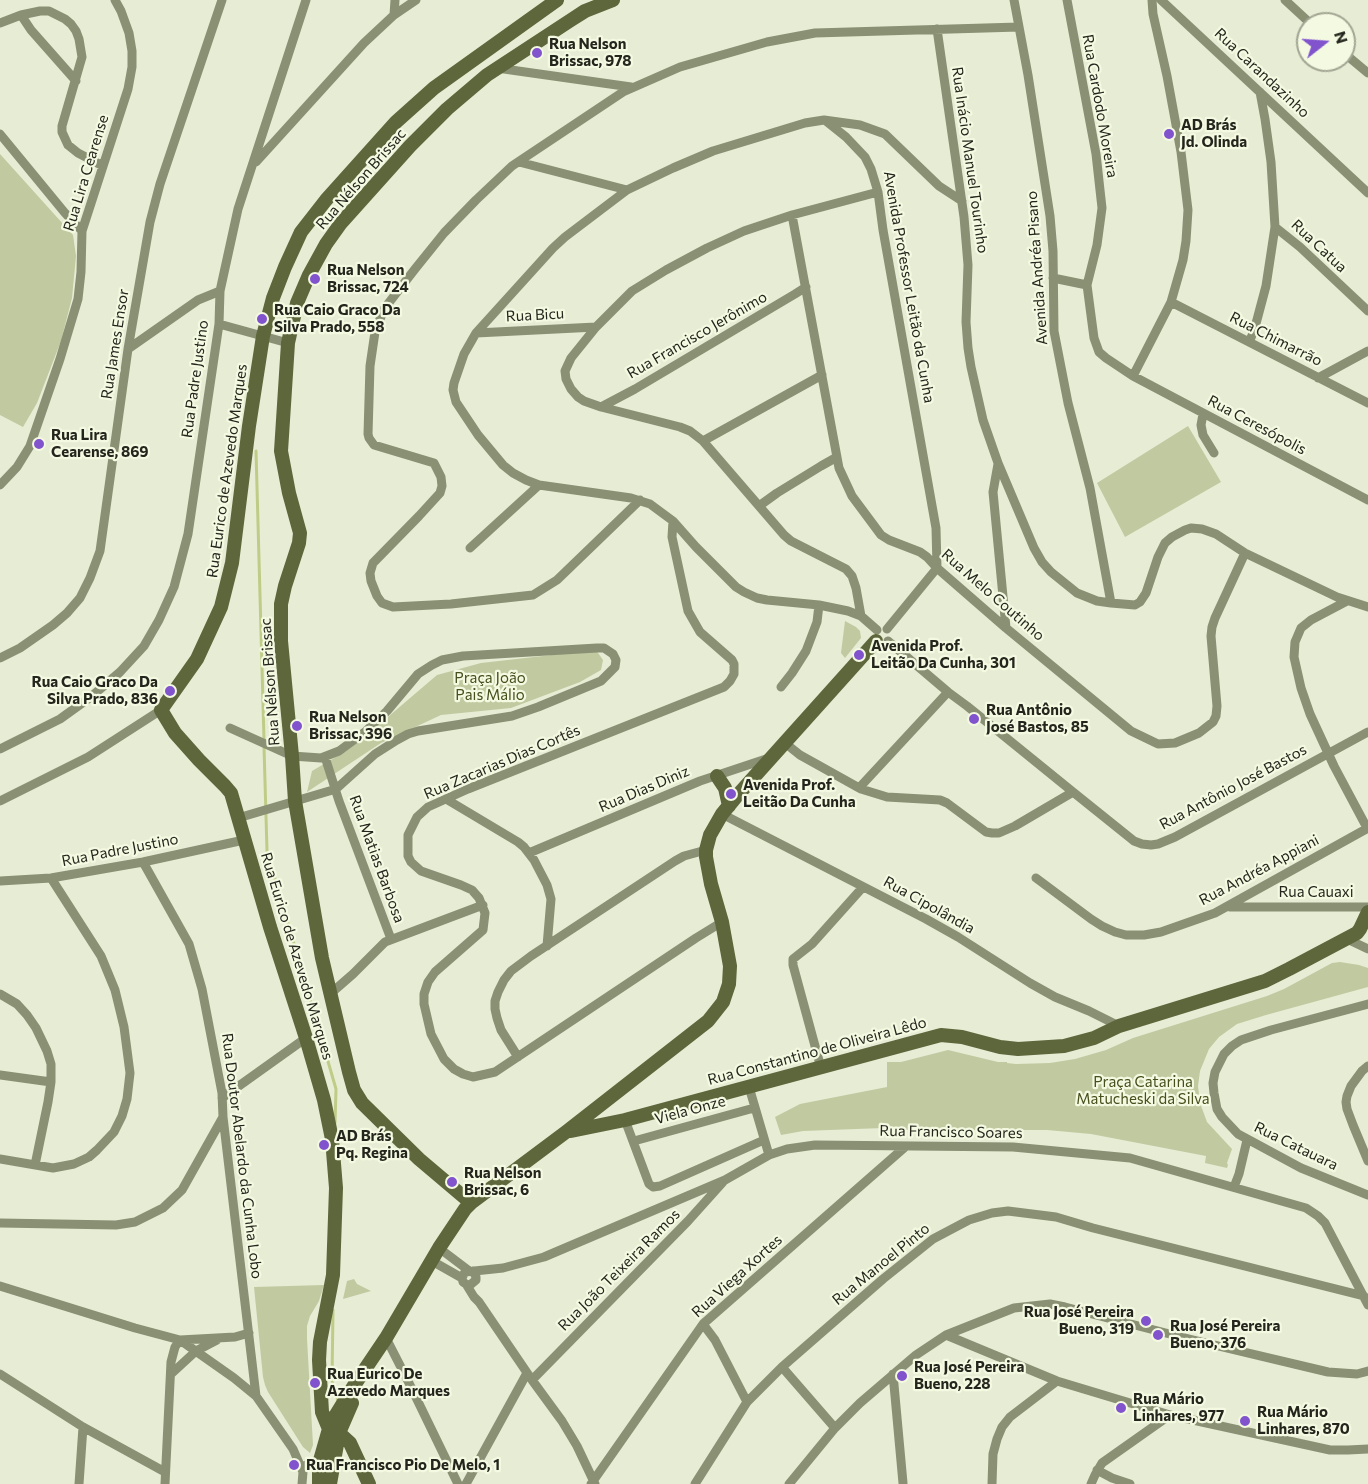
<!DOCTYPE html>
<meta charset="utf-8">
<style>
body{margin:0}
#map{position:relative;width:1368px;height:1484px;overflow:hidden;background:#e7ecd4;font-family:Commissioner,sans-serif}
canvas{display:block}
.north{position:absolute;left:1296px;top:12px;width:60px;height:60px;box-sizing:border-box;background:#f4f9e1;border:2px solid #a1a593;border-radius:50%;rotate:73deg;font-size:16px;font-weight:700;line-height:24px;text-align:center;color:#24261d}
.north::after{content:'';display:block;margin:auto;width:21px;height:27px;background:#8154ce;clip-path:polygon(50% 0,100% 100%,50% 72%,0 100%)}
</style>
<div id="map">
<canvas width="1368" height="1484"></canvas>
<div class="north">N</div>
</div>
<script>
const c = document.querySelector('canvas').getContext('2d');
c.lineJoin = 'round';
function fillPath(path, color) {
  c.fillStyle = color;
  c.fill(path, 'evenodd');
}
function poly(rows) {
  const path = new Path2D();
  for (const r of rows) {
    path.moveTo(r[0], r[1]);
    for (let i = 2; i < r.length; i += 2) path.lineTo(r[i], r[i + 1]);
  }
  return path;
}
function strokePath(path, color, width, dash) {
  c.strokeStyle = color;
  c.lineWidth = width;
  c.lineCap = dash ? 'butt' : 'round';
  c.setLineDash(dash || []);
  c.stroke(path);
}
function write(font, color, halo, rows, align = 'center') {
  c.font = font + ' Commissioner,sans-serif';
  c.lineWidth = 4.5;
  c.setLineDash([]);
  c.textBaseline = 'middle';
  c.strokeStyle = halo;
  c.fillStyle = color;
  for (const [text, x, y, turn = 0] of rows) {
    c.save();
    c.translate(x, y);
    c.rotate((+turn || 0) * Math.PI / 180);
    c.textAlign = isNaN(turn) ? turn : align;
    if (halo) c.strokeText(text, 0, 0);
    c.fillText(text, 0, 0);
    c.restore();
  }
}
const green = poly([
 [0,154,73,235,76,256,72,298,61,341,37,403,23,427,0,415],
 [1188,426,1221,482,1125,537,1097,483],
 [845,621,856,627,860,631,861,638,845,658,841,653],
 [596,650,603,660,601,670,580,682,511,708,441,715,381,743,307,792,312,771,346,751,375,728,437,675,481,663],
 [1340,962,1359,965,1368,968,1368,987,1266,1015,1237,1024,1219,1037,1209,1049,1200,1071,1198,1086,1200,1103,1207,1122,1232,1149,1227,1163,1228,1165,1227,1168,1205,1163,1206,1156,1091,1134,1047,1130,888,1130,888,1128,883,1128,803,1131,781,1135,775,1117,800,1104,887,1087,887,1062,901,1062,948,1050,998,1062,1007,1062,1007,1063,1016,1064,1050,1063,1075,1059,1106,1050,1133,1038,1267,996,1284,989,1332,963],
 [354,1279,357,1284,371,1291,343,1299,347,1281],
 [324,1285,319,1301,310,1316,307,1326,307,1339,313,1445,310,1453,303,1447,268,1392,265,1385,263,1377,254,1287]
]);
const stream = poly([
 [256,451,264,740],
 [264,747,267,851,336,1089,335,1123],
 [333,1310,332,1381,338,1401]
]);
const street = poly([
 [1014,0,1028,75,1050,216,1053,251,1054,331,1068,403,1090,488,1111,603],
 [1067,0,1096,154,1102,208,1097,245,1087,285,1094,338,1099,352,1106,358,1133,376,1368,500],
 [1161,0,1368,193],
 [1285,0,1311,24],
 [21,15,31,30,76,81],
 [394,15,395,0],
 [0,23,21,15,40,11,49,11,65,19,71,24,76,31,79,39,82,57,62,126,62,132,68,145,78,153,103,166],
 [937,29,964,217,968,265,966,322,968,348,971,367,983,420,998,463,1034,548,1042,562,1051,572,1077,593,1097,601,1111,603,1135,605,1140,602,1146,593,1158,557,1165,543,1172,537,1185,530,1191,528,1202,529,1216,534,1245,553,1337,597,1368,607],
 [1344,53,1368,73],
 [497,68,631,87],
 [826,121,846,137,865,157,871,169,878,192,883,230,936,528,937,568,887,629],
 [0,134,65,213,82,231],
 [256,162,364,43,394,15,416,0],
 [519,162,627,190],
 [792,215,839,468,852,496,881,535,889,540,920,552,927,557,937,568,1006,628,1131,731,1158,744,1175,743,1199,733,1213,722,1216,716,1217,706,1211,636,1212,627,1215,618,1245,553],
 [1275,227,1300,247,1368,311],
 [1053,278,1087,285],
 [1171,302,1368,403],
 [219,324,288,343],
 [476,333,596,327],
 [1249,342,1254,331,1266,286,1275,227,1271,162,1265,119,1260,92],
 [128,349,198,300,220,291],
 [1133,376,1171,302,1183,260,1186,241,1188,210,1181,152,1167,76,1153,14,1152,0],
 [1318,378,1368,351],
 [601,407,635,389,795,294,806,287],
 [1203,414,1201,425,1203,435,1214,453],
 [703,441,822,375],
 [998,464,993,492,1006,628],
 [0,485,17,467,30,446,60,359,78,299,81,272,82,231,128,89,132,67,132,51,129,33,121,11,115,0],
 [640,500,557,580,533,595,451,604,393,607,382,603,377,596,371,581,370,573,373,563,419,516,440,493,442,486,441,477,434,463,374,445,369,438,368,434,370,366,375,332,384,309,415,269,444,233,476,200,512,166,623,92,680,67,767,42,815,33,1019,27],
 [759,506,777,493,821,466,837,457],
 [673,521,672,537,688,611,700,632,732,660,734,664,734,674,730,681,724,687,468,789,428,807,417,817,408,835,408,856,411,862,421,871,461,885,472,890,479,898,485,913,483,930,435,972,428,982,424,994,424,1004,431,1034,444,1059,454,1069,463,1074,473,1077,495,1072,696,938,722,922],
 [470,548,539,485],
 [1347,601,1311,620,1301,628,1295,642,1294,657,1301,688,1310,714,1334,766,1367,828],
 [861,616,856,588,852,576,846,569,791,541,784,535,703,441,690,431,680,427,601,407,584,401,578,397,571,389,566,379,565,371,571,358,596,327,632,291,666,270,707,248,744,231,792,215,878,192],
 [877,630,861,616,848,611,819,605,767,600,757,598,744,592,736,587,696,547,673,521,650,504,631,498,539,485,526,480,513,473,503,465,478,435,456,402,453,390,454,383,464,354,476,333,553,248,565,237,627,190,673,168,713,151,805,123,824,120,860,125,885,134,939,186,962,201],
 [888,641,948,692,967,706,1073,792,1134,841,1142,844,1151,845,1158,844,1175,837,1368,732],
 [0,658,20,648,53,625,67,613,80,598,90,578,100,551,128,349,150,222,160,184,222,0],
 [781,687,792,673,806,651,817,622,819,605],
 [230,728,292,756,321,758,339,751,366,731,387,711,418,674,432,665,442,660,463,656,597,648,604,648,613,654,616,660,615,667,601,681,538,707,512,716,418,731,408,734,397,740,375,754,336,789,238,818],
 [785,743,800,755,818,765,861,789,887,797,940,800,947,803,986,832,992,833,999,833,1015,826,1073,792],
 [0,749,60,719,92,696,120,672,144,646,159,620,174,587,188,534,219,324,220,291,238,209,306,0],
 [325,757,339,801,391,939],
 [859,788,948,692],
 [446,799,518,842,524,847,534,860,547,885,551,899,547,946],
 [0,801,88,757,161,710],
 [722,814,926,919,958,937,1030,983,1055,997,1089,1011,1119,1026],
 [529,853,700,781,772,757],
 [143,862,189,944,202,989,222,1093,223,1117,256,1396],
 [1036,878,1091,919,1102,926,1115,932,1126,935,1144,935,1161,932,1215,913,1368,828],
 [0,881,51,878,143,862,244,840],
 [1230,907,1368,907],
 [1347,939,1368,949],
 [0,994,17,1004,27,1015,36,1028,47,1051,51,1064,51,1082,48,1102,35,1165],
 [330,994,353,974,385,942,483,905],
 [1368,1004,1271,1030,1241,1040,1232,1046,1224,1054,1215,1072,1213,1083,1214,1093,1217,1109,1222,1117,1238,1134,1301,1168,1368,1195],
 [518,1057,501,1030,497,1018,495,1009,495,1001,498,992,504,980,511,971,531,956,675,861,684,856,706,850],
 [1368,1066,1362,1071,1351,1086,1347,1096,1346,1102,1347,1109,1353,1125,1368,1161],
 [821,1068,793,965,793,959,812,944,863,887],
 [0,1075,51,1082],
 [749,1087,769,1155],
 [222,1098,306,1038],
 [625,1120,649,1184,653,1187,660,1186,764,1140],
 [634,1141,754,1108],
 [0,1159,53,1168,74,1164,89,1157,97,1150,114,1132,122,1116,127,1099,130,1073,124,1027,115,990,101,956,51,878],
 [1234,1187,1239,1174,1247,1140],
 [0,1223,116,1225,135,1222,163,1208,182,1190,223,1117],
 [439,1248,468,1270],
 [432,1261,462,1278],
 [473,1271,476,1277,476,1280,470,1285,466,1284,463,1282,462,1278,465,1272,503,1268,544,1257,725,1180,769,1155,787,1149,815,1145,1013,1147,1130,1158,1306,1208,1318,1216,1325,1223,1368,1305],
 [466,1284,474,1297,479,1302,532,1380,562,1421,577,1446,595,1484],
 [0,1286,135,1328,180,1340,234,1378,256,1396,293,1449,303,1472],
 [703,1324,715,1340,747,1402],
 [946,1335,1057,1381,1170,1415,1330,1450,1348,1450,1368,1449],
 [386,1338,409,1383,458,1484],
 [782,1367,835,1428],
 [0,1374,83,1427,165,1472],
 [171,1374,196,1351,217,1340],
 [893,1374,903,1483],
 [532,1380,688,1221,723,1182],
 [1097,1470,1112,1478,1130,1484],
 [79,1484,83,1427],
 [165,1484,171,1362,175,1347,180,1340,235,1337,249,1333],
 [302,1484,303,1472,305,1466,309,1463,319,1464],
 [466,1484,527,1373],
 [591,1484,703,1324,905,1147],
 [695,1484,747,1402,782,1367,883,1279,933,1239,969,1220,992,1213,1008,1211,1056,1217,1093,1228,1364,1296],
 [789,1484,835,1428,860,1403,916,1355,946,1335,1014,1308,1050,1304,1065,1307,1189,1339,1328,1372,1357,1374,1368,1371],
 [992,1484,993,1454,997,1439,1002,1427,1010,1417,1057,1381],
 [1091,1484,1095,1475,1102,1463,1170,1415]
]);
const secondary = poly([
 [717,776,725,788,729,806],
 [571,1131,625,1120,941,1035,962,1037,1000,1047,1018,1049,1064,1046,1094,1038,1119,1026,1265,981,1289,969,1357,933,1360,929,1368,912],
 [471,1203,419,1159,362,1103,354,1090,349,1072,322,958,295,801,292,756,281,641,281,604,285,586,299,543,300,533,289,493,281,451,288,343,297,303,309,275,326,244,341,223,410,146,447,109,487,75,571,20,585,11,613,0],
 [319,1484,319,1464,329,1429,334,1418,355,1384,386,1338,439,1248,465,1209,471,1203,566,1132,708,1021,723,1002,729,984,730,966,722,922,711,884,706,857,706,850,710,835,722,814,736,797,876,641],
 [330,1484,339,1433,352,1403],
 [369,1484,350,1443,339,1433,329,1429,322,1412,319,1360,320,1342,333,1275,336,1188,332,1139,324,1100,306,1038,270,927,231,793,225,786,199,760,175,733,161,710,197,659,221,607,232,563,249,426,263,336,273,298,285,267,301,232,326,200,396,122,434,88,557,0]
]);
const markers = [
 [537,53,6,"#8154ce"],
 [1169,134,6,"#8154ce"],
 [315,279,6,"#8154ce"],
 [262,319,6,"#8154ce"],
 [39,444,6,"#8154ce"],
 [859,655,6,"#8154ce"],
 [170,691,6,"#8154ce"],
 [974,719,6,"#8154ce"],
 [297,726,6,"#8154ce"],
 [731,794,6,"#8154ce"],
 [324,1145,6,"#8154ce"],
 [452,1182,6,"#8154ce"],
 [1146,1321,6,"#8154ce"],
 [1158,1335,6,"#8154ce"],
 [902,1376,6,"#8154ce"],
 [315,1383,6,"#8154ce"],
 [1121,1408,6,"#8154ce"],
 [1245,1421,6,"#8154ce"],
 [294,1465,6,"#8154ce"]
];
const poiNames = [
 ["Rua Nelson",549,44],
 ["Brissac, 978",549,61],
 ["AD Brás",1181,125],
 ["Jd. Olinda",1181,142],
 ["Rua Nelson",327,270],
 ["Brissac, 724",327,287],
 ["Rua Caio Graco Da",274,310],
 ["Silva Prado, 558",274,327],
 ["Rua Lira",51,435],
 ["Cearense, 869",51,452],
 ["Avenida Prof.",871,646],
 ["Leitão Da Cunha, 301",871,663],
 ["Rua Caio Graco Da",158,682,"right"],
 ["Silva Prado, 836",158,699,"right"],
 ["Rua Antônio",986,710],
 ["José Bastos, 85",986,727],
 ["Rua Nelson",309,717],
 ["Brissac, 396",309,734],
 ["Avenida Prof.",743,785],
 ["Leitão Da Cunha",743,802],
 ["AD Brás",336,1136],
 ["Pq. Regina",336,1153],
 ["Rua Nelson",464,1173],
 ["Brissac, 6",464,1190],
 ["Rua José Pereira",1134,1312,"right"],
 ["Bueno, 319",1134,1329,"right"],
 ["Rua José Pereira",1170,1326],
 ["Bueno, 376",1170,1343],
 ["Rua José Pereira",914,1367],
 ["Bueno, 228",914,1384],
 ["Rua Eurico De",327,1374],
 ["Azevedo Marques",327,1391],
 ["Rua Mário",1133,1399],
 ["Linhares, 977",1133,1416],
 ["Rua Mário",1257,1412],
 ["Linhares, 870",1257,1429],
 ["Rua Francisco Pio De Melo, 1",306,1465]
];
const streetNames = [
 ["Rua Carandazinho",1262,73,43],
 ["Rua Cardodo Moreira",1100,106,80],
 ["Rua Inácio Manuel Tourinho",970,160,82],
 ["Rua Lira Cearense",86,173,-73],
 ["Rua Nélson Brissac",361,179,-49],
 ["Rua Catua",1319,246,43],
 ["Avenida Andréa Pisano",1037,268,-94],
 ["Avenida Professor Leitão da Cunha",909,287,80],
 ["Rua Bicu",535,315,-3],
 ["Rua Francisco Jerônimo",697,335,-30],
 ["Rua Chimarrão",1276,339,27],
 ["Rua James Ensor",115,344,-81],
 ["Rua Padre Justino",195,379,-82],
 ["Rua Ceresópolis",1257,425,28],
 ["Rua Eurico de Azevedo Marques",227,471,-82],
 ["Rua Melo Coutinho",993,595,41],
 ["Rua Nélson Brissac",270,682,-94],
 ["Rua Zacarias Dias Cortês",502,762,-23],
 ["Rua Antônio José Bastos",1233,787,-28],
 ["Rua Dias Diniz",644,789,-23],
 ["Rua Padre Justino",120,850,-11],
 ["Rua Matias Barbosa",377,859,70],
 ["Rua Andréa Appiani",1259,870,-28],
 ["Rua Cauaxi",1316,892],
 ["Rua Cipolândia",929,905,29],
 ["Rua Eurico de Azevedo Marques",297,956,73],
 ["Rua Constantino de Oliveira Lêdo",817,1051,-15],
 ["Viela Onze",690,1110,-15],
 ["Rua Francisco Soares",951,1132,1],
 ["Rua Catauara",1296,1146,26],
 ["Rua Doutor Abelardo da Cunha Lobo",242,1156,83],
 ["Rua Manoel Pinto",881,1264,-39],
 ["Rua João Teixeira Ramos",619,1270,-45],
 ["Rua Viega Xortes",737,1276,-42]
];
const parkNames = [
 ["Praça João",490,678],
 ["Pais Málio",490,695],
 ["Praça Catarina",1143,1082],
 ["Matucheski da Silva",1143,1099]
];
fillPath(green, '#c1c9a1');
strokePath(stream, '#becc87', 3);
strokePath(street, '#8a9074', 9);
strokePath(secondary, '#5e663c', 14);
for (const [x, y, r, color] of markers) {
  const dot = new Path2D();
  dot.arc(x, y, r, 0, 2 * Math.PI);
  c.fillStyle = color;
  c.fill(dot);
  strokePath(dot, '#f4f9e1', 2);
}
write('bold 15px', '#24261d', '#f4f9e1', poiNames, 'left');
write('15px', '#24261d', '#f4f9e1', streetNames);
write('15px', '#474f1d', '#f4f9e1', parkNames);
</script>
